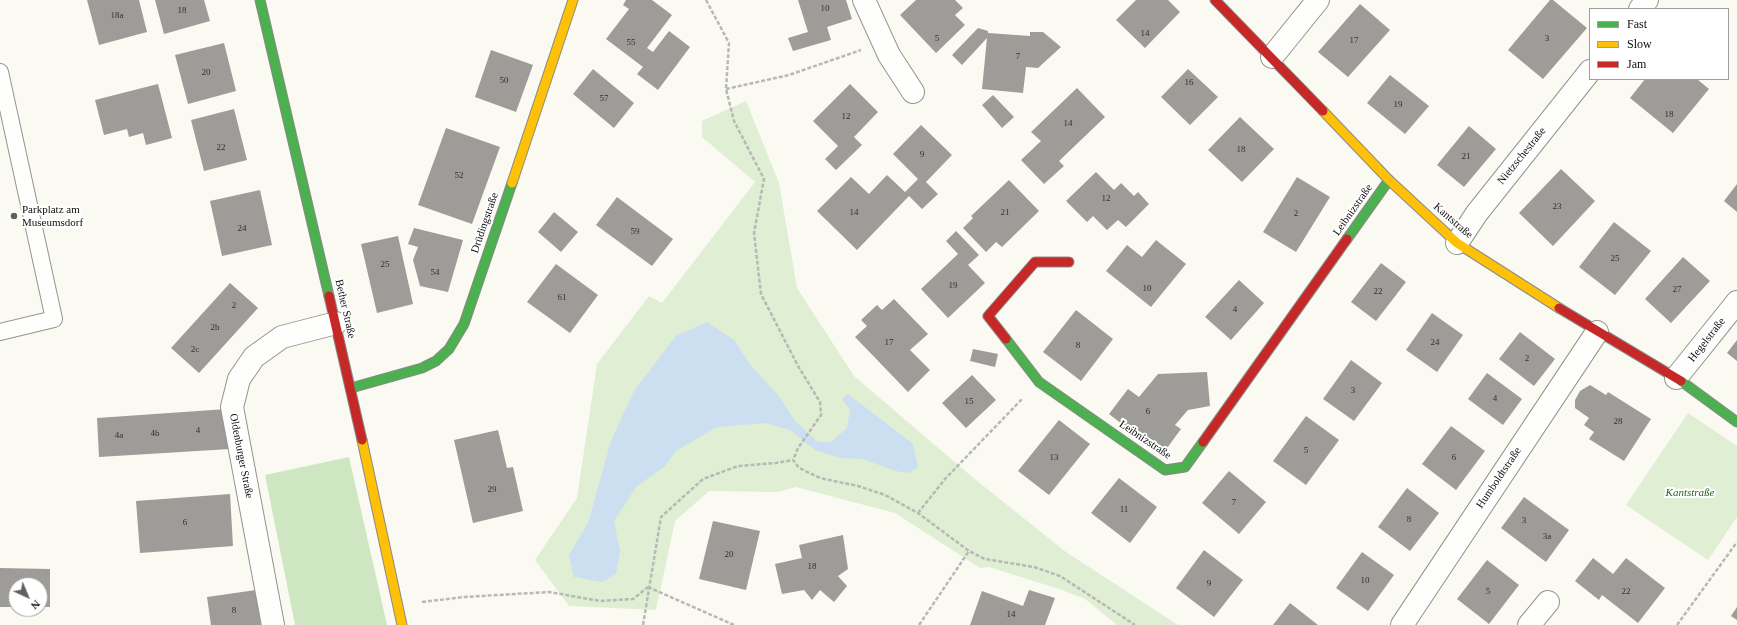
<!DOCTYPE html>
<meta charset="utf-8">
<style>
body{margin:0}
#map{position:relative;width:1737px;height:625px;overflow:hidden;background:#fafaf2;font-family:Georgia,serif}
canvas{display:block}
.legend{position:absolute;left:1589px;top:8px;width:140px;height:72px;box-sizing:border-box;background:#fff;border:1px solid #9e9e9e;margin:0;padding:5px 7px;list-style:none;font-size:12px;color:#0d0d0d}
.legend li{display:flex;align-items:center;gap:8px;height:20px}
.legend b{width:20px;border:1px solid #9e9e9e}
.north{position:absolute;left:8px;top:577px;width:40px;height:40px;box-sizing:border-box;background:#fff;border:1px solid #9e9e9e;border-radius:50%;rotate:136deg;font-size:11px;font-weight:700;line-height:16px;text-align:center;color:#0d0d0d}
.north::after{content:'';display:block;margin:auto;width:14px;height:18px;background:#60605d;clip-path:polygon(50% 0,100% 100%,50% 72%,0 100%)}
</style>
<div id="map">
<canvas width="1737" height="625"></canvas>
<ul class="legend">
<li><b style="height:5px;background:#4caf50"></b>Fast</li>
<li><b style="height:5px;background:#ffc107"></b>Slow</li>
<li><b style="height:5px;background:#c62828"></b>Jam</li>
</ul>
<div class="north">N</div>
</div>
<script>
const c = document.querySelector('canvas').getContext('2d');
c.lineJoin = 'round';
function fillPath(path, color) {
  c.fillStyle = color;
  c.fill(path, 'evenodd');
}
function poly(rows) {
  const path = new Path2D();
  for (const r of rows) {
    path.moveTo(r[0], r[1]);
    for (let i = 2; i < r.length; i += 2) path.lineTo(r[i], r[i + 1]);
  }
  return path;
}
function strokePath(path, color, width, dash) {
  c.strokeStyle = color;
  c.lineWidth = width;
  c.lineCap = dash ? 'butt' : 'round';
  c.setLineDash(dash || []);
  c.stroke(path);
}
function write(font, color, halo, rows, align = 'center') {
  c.font = font + ' Georgia,serif';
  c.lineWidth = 4;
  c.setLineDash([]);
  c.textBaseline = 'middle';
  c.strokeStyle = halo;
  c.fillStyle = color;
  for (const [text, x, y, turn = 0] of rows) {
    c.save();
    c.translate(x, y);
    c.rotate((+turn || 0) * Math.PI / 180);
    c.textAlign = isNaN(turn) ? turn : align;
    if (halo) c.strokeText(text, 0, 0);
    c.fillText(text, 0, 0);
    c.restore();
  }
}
const green = poly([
 [746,101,779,183,797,288,854,376,971,476,1066,552,1178,625,1117,625,1085,599,1062,590,989,567,980,568,895,513,796,487,778,492,709,491,675,521,656,610,569,606,535,560,577,498,597,364,649,296,662,303,755,182,702,137,702,121],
 [1688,413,1737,446,1737,517,1708,560,1626,505]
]);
const forest = poly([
 [349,457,387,625,295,625,265,475]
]);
const water = poly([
 [707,322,734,340,752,367,778,395,795,421,818,442,831,442,847,428,850,410,842,399,848,394,913,444,918,467,909,473,895,471,863,459,840,458,815,450,790,430,765,423,717,427,676,451,665,466,636,487,614,521,620,551,616,574,602,582,574,577,569,555,588,523,611,441,634,391,676,336]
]);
const building = poly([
 [87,0,139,0,147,32,99,45],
 [155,0,204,0,210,21,164,34],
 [626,0,652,0,672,15,647,48,653,52,669,31,690,47,658,90,637,74,643,67,606,39,629,9,623,5],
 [798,0,846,0,852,19,827,27,831,40,793,51,788,38,808,32],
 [916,0,955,0,963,8,955,15,965,25,936,53,900,15],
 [1136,0,1168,0,1180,12,1145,48,1116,20],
 [1550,0,1553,0,1587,28,1543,79,1508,50],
 [1360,4,1390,30,1348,77,1318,52],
 [978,28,988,31,988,33,1030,36,1030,32,1043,32,1061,47,1038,68,1026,67,1023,93,982,89,987,38,962,65,952,55],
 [224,43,236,91,188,104,175,55],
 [491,50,533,65,516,112,475,97],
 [593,69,634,103,614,128,573,94],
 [1188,69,1218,97,1190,125,1161,97],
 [1390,75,1429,106,1405,134,1367,103],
 [1645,79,1697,79,1709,89,1673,133,1630,98],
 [158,84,172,138,146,145,143,133,129,137,127,129,104,135,95,100],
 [850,84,878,112,854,137,862,145,836,170,825,159,838,146,813,121],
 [1077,88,1105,117,1059,161,1064,166,1044,184,1021,160,1041,141,1031,132],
 [993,95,1014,117,1002,128,982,105],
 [234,109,247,160,204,171,191,120],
 [1240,117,1274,149,1242,182,1208,150],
 [921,125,952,155,926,182,938,194,922,209,909,196,857,250,817,211,851,177,869,194,887,175,905,192,918,179,893,154],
 [1469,126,1496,149,1464,187,1437,165],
 [446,128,500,147,472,224,418,205],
 [1561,169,1595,201,1553,246,1519,213],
 [1096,172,1114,190,1121,183,1134,196,1138,192,1149,204,1126,227,1118,220,1107,230,1093,216,1087,222,1066,201],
 [1297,177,1330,197,1296,252,1263,232],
 [1009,180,1039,211,1002,247,996,242,986,252,963,228,973,218,971,216],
 [1737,184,1737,212,1724,201],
 [260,190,272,245,222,256,210,201],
 [617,197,673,239,652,266,596,225],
 [554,212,578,232,561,252,538,232],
 [1614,222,1651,251,1615,295,1579,267],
 [414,228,463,240,448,292,420,286,413,260,418,247,408,244],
 [956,231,979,255,968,265,985,283,948,318,921,289,958,254,946,241],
 [398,236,413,304,377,313,361,244],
 [1156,240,1186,264,1151,307,1106,271,1127,245,1142,257],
 [1683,257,1710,281,1671,323,1645,299],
 [1381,263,1406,282,1376,321,1351,302],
 [556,264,598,295,570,333,527,302],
 [1239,280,1264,303,1231,340,1205,317],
 [230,283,258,308,199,373,171,348],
 [894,299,928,334,910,350,930,370,908,392,855,337,867,326,861,320,877,305,882,310],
 [1076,310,1113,339,1081,381,1043,352],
 [1432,313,1463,335,1437,372,1406,350],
 [1520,332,1555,359,1534,386,1499,359],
 [1737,340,1737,361,1727,353],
 [973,349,998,354,995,367,970,361],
 [1351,360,1382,383,1354,421,1323,399],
 [1207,372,1210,406,1188,410,1175,425,1181,429,1162,455,1109,414,1128,389,1139,397,1158,374],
 [1487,373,1522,399,1503,425,1468,399],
 [972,375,996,400,966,428,942,403],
 [1590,385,1606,395,1608,392,1651,419,1624,461,1589,439,1594,432,1584,425,1589,418,1575,408,1575,400,1580,391],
 [227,409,230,449,99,457,97,418],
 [1306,416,1339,440,1306,485,1273,461],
 [1059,420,1090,444,1049,495,1018,471],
 [1451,426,1485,451,1456,490,1422,464],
 [498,430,507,468,513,467,523,511,473,523,454,440],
 [1229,471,1266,502,1239,534,1202,503],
 [1119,478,1157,507,1130,543,1091,513],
 [1407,488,1439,513,1410,551,1378,527],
 [230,494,233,546,140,553,136,501],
 [1524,497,1569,530,1546,562,1501,528],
 [713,521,760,531,746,590,699,579],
 [843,535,848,569,838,576,847,586,834,602,820,590,812,600,804,590,782,594,775,564,802,558,799,545],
 [1204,550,1243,580,1214,617,1176,588],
 [1362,552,1394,575,1368,611,1336,588],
 [1593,558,1613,574,1626,558,1665,588,1638,623,1602,595,1599,600,1575,581],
 [1487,560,1519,585,1489,624,1457,599],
 [0,568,50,569,50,607,40,607,40,585,16,585,16,607,0,607],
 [256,590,261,625,211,625,207,597],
 [1029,590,1055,598,1045,625,970,625,982,591,1023,606],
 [1290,603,1318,625,1273,625],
 [1737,607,1737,620,1731,616]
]);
const path = poly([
 [706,0,729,43,726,89,734,121,764,179,754,233,761,294,798,366,820,402,821,415,798,448,793,460],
 [726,89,789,75,861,50],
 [918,513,945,479,1023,398],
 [648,587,734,625],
 [422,602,464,597,549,592,600,601,633,599,648,587],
 [643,625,661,517,703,479,738,466,776,463,793,460,799,468,820,478,858,486,885,495,918,513,969,551,985,559,1034,567,1060,576,1135,625],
 [919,625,969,551],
 [1677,625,1737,542]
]);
const lane = poly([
 [0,72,54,319,0,332]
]);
const street = poly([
 [864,0,889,55,913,92],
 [1640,9,1647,0],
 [1272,57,1318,0],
 [1457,243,1477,213,1590,71],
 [1676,378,1737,302],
 [273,625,232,407,239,379,254,357,282,337,336,323],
 [1402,625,1597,332],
 [1529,625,1548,602]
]);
const fast = poly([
 [260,0,329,296],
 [1347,239,1389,180],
 [1006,339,1039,382,1165,470,1185,467,1203,442],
 [1681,381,1737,422],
 [351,388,422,368,436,361,449,349,464,324,512,183]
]);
const slow = poly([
 [1323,111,1389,180,1457,243,1559,308],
 [512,183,573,0],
 [362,440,402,625]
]);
const jam = poly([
 [1215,0,1323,111],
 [329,296,362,440],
 [1559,308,1681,381],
 [1006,339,988,316,1035,262,1069,262],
 [1203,442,1347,239]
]);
const markers = [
 [14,216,4,"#60605d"]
];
const numberNames = [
 ["10",825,9],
 ["18",182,11],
 ["18a",117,16],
 ["14",1145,34],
 ["5",937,39],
 ["3",1547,39],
 ["17",1354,41],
 ["55",631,43],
 ["7",1018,57],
 ["20",206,73],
 ["50",504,81],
 ["16",1189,83],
 ["57",604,99],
 ["19",1398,105],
 ["18",1669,115],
 ["12",846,117],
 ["14",1068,124],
 ["22",221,148],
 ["18",1241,150],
 ["9",922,155],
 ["21",1466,157],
 ["52",459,176],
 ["12",1106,199],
 ["23",1557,207],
 ["14",854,213],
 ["21",1005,213],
 ["2",1296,214],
 ["24",242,229],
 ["59",635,232],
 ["25",1615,259],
 ["25",385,265],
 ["54",435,273],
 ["19",953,286],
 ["10",1147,289],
 ["27",1677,290],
 ["22",1378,292],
 ["61",562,298],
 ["2",234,306],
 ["4",1235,310],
 ["2b",215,328],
 ["17",889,343],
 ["24",1435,343],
 ["8",1078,346],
 ["2c",195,350],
 ["2",1527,359],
 ["3",1353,391],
 ["4",1495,399],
 ["15",969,402],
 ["6",1148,412],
 ["28",1618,422],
 ["4",198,431],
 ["4b",155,434],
 ["4a",119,436],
 ["5",1306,451],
 ["13",1054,458],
 ["6",1454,458],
 ["29",492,490],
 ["7",1234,503],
 ["11",1124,510],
 ["8",1409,520],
 ["3",1524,521],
 ["6",185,523],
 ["3a",1547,537],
 ["20",729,555],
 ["18",812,567],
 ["10",1365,581],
 ["9",1209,584],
 ["5",1488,592],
 ["22",1626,592],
 ["8",234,611],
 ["14",1011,615]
];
const streetNames = [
 ["Nietzschestraße",1522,156,-51],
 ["Leibnizstraße",1353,210,-55],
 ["Kantstraße",1453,221,41],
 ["Drüdingstraße",485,223,-71],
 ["Bether Straße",345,309,77],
 ["Hegelstraße",1707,340,-52],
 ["Leibnizstraße",1145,440,34],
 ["Oldenburger Straße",241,456,79],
 ["Humboldtstraße",1499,478,-56]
];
const poiNames = [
 ["Parkplatz am",22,210],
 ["Museumsdorf",22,223]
];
const parkNames = [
 ["Kantstraße",1690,493]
];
fillPath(green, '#e0eed4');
fillPath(forest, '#cfe6c2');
fillPath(water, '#cbdff1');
fillPath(building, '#9d9c98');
strokePath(lane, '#949490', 18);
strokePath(street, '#949490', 24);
strokePath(fast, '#8a8a87', 11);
strokePath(slow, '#8a8a87', 11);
strokePath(jam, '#8a8a87', 11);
strokePath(path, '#b8b8b6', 2.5, [4, 2]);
strokePath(lane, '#fefefd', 16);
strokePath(street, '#fefefd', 22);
strokePath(fast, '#4caf50', 9);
strokePath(slow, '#ffc107', 9);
strokePath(jam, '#c62828', 9);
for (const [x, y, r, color] of markers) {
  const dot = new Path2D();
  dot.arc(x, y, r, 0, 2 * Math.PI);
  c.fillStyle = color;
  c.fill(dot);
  strokePath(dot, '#fff', 1.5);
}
write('9px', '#313130', null, numberNames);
write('11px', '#0d0d0d', '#fff', streetNames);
write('11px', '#0d0d0d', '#fff', poiNames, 'left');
write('italic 11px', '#266023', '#fff', parkNames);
</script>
